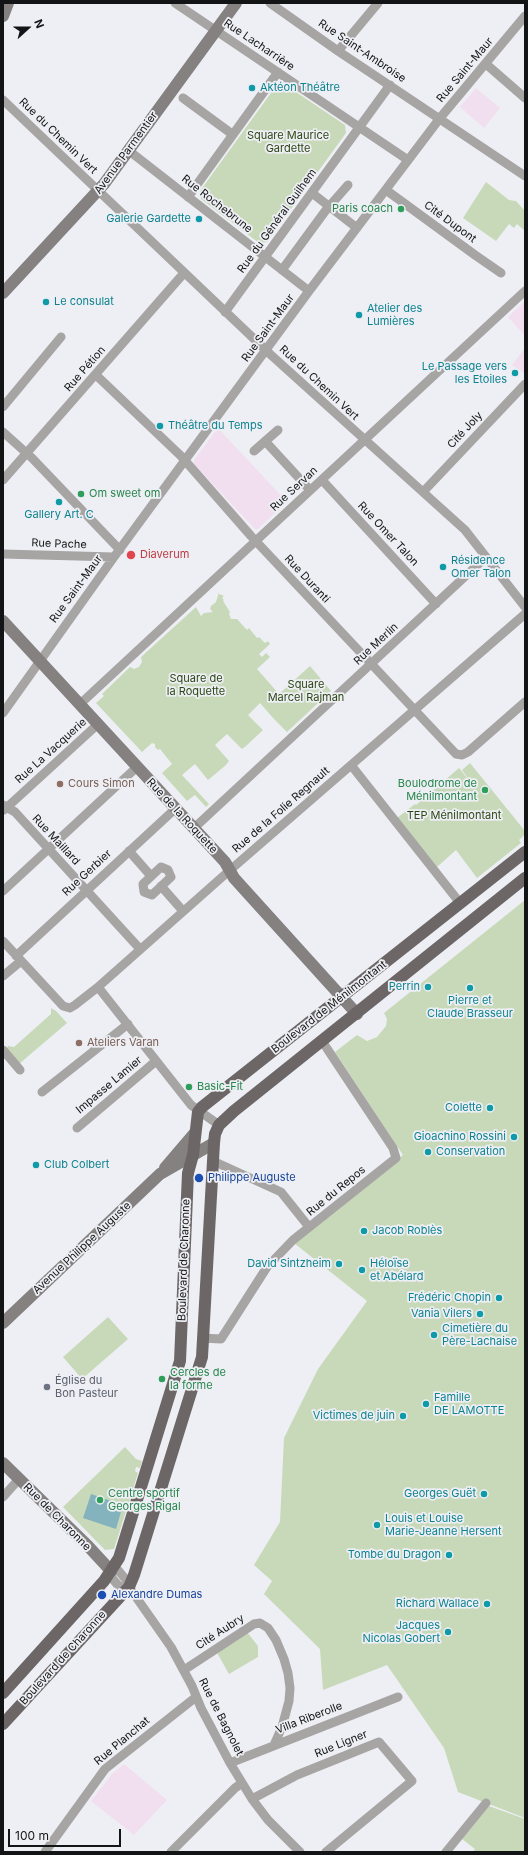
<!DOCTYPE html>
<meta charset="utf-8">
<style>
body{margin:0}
#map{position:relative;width:528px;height:1855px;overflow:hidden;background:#eeeff4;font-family:Inter,sans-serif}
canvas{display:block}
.frame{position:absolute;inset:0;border:4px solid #131415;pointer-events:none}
.north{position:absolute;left:8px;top:8px;width:40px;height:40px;-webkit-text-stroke:3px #eeeff4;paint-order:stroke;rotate:69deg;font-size:11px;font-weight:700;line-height:16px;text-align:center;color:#131415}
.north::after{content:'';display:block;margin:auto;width:14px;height:18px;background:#131415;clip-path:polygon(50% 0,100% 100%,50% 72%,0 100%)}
.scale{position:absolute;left:8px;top:1829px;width:113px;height:18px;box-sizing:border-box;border:2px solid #131415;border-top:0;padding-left:5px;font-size:12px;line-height:14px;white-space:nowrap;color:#131415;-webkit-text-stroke:3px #eeeff4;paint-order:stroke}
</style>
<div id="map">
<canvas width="528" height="1855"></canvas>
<div class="frame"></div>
<div class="north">N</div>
<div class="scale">100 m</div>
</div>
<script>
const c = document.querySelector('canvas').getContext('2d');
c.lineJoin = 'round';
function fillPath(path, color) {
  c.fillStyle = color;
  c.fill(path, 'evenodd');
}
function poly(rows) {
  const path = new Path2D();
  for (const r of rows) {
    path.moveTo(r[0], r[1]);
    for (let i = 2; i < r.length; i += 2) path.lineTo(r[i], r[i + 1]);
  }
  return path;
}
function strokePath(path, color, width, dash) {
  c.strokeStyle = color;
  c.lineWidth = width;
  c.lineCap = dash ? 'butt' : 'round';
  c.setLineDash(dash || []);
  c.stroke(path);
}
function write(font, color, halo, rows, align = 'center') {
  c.font = font + ' Inter,sans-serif';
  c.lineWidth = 3.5;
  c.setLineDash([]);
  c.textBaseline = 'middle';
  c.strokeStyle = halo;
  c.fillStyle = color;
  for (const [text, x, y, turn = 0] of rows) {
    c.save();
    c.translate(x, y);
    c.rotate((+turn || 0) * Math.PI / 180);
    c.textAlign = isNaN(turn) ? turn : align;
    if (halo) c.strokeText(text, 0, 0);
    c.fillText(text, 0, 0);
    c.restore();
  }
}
const education = poly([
 [476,88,500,108,484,128,460,107],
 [525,301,525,336,508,317],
 [525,348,525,374,512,365],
 [218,428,287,502,258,529,255,529,194,464,194,460],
 [124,1764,167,1800,134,1835,91,1801,112,1774]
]);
const green = poly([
 [284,84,345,125,346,133,267,242,259,243,201,199,200,191,276,86],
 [486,182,509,200,516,201,525,211,525,231,517,224,514,228,509,224,496,241,463,218],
 [219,592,219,594,224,596,222,598,224,600,223,601,230,612,229,614,231,619,237,619,247,630,249,628,257,638,259,637,265,643,268,641,270,644,259,654,262,657,266,653,270,657,257,669,279,694,310,666,331,691,287,732,274,719,260,703,248,715,263,730,246,746,242,749,227,734,215,745,229,761,226,765,208,780,195,764,182,775,209,804,206,807,195,795,187,801,162,773,172,764,160,749,158,750,155,747,155,744,152,743,142,752,96,703,104,696,102,694,130,667,134,669,139,667,142,662,141,657,196,607,201,616,204,613,213,612,210,609,211,606,216,602],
 [470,763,525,831,525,834,519,840,521,843,477,878,456,850,437,867,397,818,415,804,416,805,459,768,472,784,462,770],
 [525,900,525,1818,458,1792,444,1748,387,1665,323,1690,320,1649,264,1594,272,1581,254,1565,280,1522,284,1438,318,1369,367,1301,294,1243,403,1155,335,1052,357,1035,367,1041,377,1037,386,1026,387,1019,384,1013],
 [51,1008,56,1011,67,1023,19,1064,6,1050,8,1046,14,1047,51,1014],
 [108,1317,128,1339,82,1379,63,1357],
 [125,1447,136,1459,142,1461,140,1468,136,1467,135,1471,138,1473,114,1549,105,1550,63,1507],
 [247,1632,258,1646,258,1657,229,1674,216,1651],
 [489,1806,525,1819,525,1852,473,1852,475,1849,462,1839]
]);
const water = poly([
 [91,1494,123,1505,116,1529,83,1518]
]);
const street = poly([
 [175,3,408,160],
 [270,3,338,51,525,176],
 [338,51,378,3],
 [486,64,525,98],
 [183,98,232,134],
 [3,100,271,355,465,530,525,607],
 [128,150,309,291],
 [386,190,475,255,501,273],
 [312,193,357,228],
 [188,197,278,72],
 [282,270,326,210,348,185],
 [225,312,390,85],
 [96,375,181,456,251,536,456,754,462,755,468,752,525,702],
 [3,407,61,337],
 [3,432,32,458,120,550],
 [265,441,310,490],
 [254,451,278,430],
 [3,480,184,273],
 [322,480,436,604],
 [423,492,525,384],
 [3,554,114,557],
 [79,705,525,291],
 [3,713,114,557,309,291,440,118,525,16],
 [351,765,460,903],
 [3,805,15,812,140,949],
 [4,810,97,725],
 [193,829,486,557],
 [129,851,151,876],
 [161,867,168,870,171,877,152,895,144,892,143,884,161,867],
 [161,886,183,911],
 [3,891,137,767],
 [3,941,63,1006,70,1008,75,1005,98,987,221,878,525,614],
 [16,956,175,809],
 [3,976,21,961],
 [98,987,191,1105,219,1125],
 [3,1050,20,1070],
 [42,1092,128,1024],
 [77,1128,156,1061],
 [213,1161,281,1192,309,1227],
 [202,1338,221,1339,267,1267,293,1240,396,1158,393,1148,322,1041],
 [3,1497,19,1479],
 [129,1587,121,1587,117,1584,112,1578,111,1571,118,1570,127,1581,129,1587,171,1647,192,1686,201,1708,230,1763,252,1799,268,1820,300,1852],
 [184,1670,254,1624,260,1623,268,1628,276,1640,284,1659,288,1673,290,1688,289,1701,282,1727,274,1745],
 [230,1763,398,1697],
 [252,1799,297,1775,379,1742,412,1781,326,1852],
 [45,1852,105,1769,196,1697],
 [171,1852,235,1788,242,1783],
 [446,1852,486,1803]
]);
const secondary = poly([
 [3,16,8,3],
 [3,293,104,184,236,3],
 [3,621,225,862,234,878,357,1014],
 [165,1168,194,1134],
 [3,1323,160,1174,214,1143],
 [3,1463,88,1546,111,1571]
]);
const primary = poly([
 [3,1693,104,1581,119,1558,180,1361,188,1173,193,1155,198,1112,202,1107,525,852],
 [3,1724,129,1587,134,1575,202,1357,214,1143,215,1134,219,1125,234,1111,525,878]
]);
const markers = [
 [252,88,4,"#0f9aa8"],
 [401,209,4,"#2e9e5b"],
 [199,219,4,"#0f9aa8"],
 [46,302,4,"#0f9aa8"],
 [359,315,4,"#0f9aa8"],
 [515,373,4,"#0f9aa8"],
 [160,426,4,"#0f9aa8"],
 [81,494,4,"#2e9e5b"],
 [59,502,4,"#0f9aa8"],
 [131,555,5,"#e0444e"],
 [443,567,4,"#0f9aa8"],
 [60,784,4,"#8d6e63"],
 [485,790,4,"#2e9e5b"],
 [428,987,4,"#0f9aa8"],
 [470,988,4,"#0f9aa8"],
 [79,1043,4,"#8d6e63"],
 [189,1087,4,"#2e9e5b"],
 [490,1108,4,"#0f9aa8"],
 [514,1137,4,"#0f9aa8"],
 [428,1152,4,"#0f9aa8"],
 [36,1165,4,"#0f9aa8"],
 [199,1178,5,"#1a4fb4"],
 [364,1231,4,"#0f9aa8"],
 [339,1264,4,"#0f9aa8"],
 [362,1270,4,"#0f9aa8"],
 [499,1298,4,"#0f9aa8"],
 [480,1314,4,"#0f9aa8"],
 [434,1335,4,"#0f9aa8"],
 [162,1379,4,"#2e9e5b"],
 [47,1387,4,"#6b7280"],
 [426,1404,4,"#0f9aa8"],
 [403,1416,4,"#0f9aa8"],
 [484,1494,4,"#0f9aa8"],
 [100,1500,4,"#2e9e5b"],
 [377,1525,4,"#0f9aa8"],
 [449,1555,4,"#0f9aa8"],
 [102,1595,5,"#1a4fb4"],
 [487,1604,4,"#0f9aa8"],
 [448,1632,4,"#0f9aa8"]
];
const streetNames = [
 ["Rue Lacharrière",259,45,34],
 ["Rue Saint-Ambroise",362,51,34],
 ["Rue Saint-Maur",465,70,-50],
 ["Rue du Chemin Vert",58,136,44],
 ["Avenue Parmentier",126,153,-54],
 ["Rue Rochebrune",217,204,38],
 ["Rue du Général Guilhem",277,221,-54],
 ["Cité Dupont",450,222,36],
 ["Rue Saint-Maur",268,328,-54],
 ["Rue Pétion",85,369,-49],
 ["Rue du Chemin Vert",319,383,43],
 ["Cité Joly",465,430,-47],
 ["Rue Servan",294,489,-43],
 ["Rue Omer Talon",388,534,47],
 ["Rue Pache",59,544,2],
 ["Rue Duranti",307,579,47],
 ["Rue Saint-Maur",76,589,-54],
 ["Rue Merlin",376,644,-43],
 ["Rue La Vacquerie",51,751,-42],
 ["Rue de la Folie Regnault",281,810,-41],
 ["Rue de la Roquette",182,816,47],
 ["Rue Maillard",56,840,47],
 ["Rue Gerbier",87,873,-43],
 ["Boulevard de Ménilmontant",329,1007,-38],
 ["Impasse Lamier",109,1085,-40],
 ["Rue du Repos",336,1191,-39],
 ["Avenue Philippe Auguste",82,1248,-43],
 ["Boulevard de Charonne",184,1260,-88],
 ["Rue de Charonne",57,1517,45],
 ["Cité Aubry",220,1632,-33],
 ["Boulevard de Charonne",63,1658,-48],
 ["Rue de Bagnolet",221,1717,63],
 ["Villa Riberolle",309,1718,-21],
 ["Rue Planchat",122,1741,-40],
 ["Rue Ligner",341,1744,-22]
];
const cultureNames = [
 ["Aktéon Théâtre",260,88,"left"],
 ["Galerie Gardette",191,219],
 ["Le consulat",54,302,"left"],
 ["Atelier des",367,309,"left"],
 ["Lumières",367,322,"left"],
 ["Le Passage vers",507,367],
 ["les Etoiles",507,380],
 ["Théâtre du Temps",168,426,"left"],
 ["Gallery Art. C",59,515,"center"],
 ["Résidence",451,561,"left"],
 ["Omer Talon",451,574,"left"],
 ["Perrin",420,987],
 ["Pierre et",470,1001,"center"],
 ["Claude Brasseur",470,1014,"center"],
 ["Colette",482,1108],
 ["Gioachino Rossini",506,1137],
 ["Conservation",436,1152,"left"],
 ["Club Colbert",44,1165,"left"],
 ["Jacob Roblès",372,1231,"left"],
 ["David Sintzheim",331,1264],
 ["Héloïse",370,1264,"left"],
 ["et Abélard",370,1277,"left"],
 ["Frédéric Chopin",491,1298],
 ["Vania Vilers",472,1314],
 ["Cimetière du",442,1329,"left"],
 ["Père-Lachaise",442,1342,"left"],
 ["Famille",434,1398,"left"],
 ["DE LAMOTTE",434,1411,"left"],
 ["Victimes de juin",395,1416],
 ["Georges Guët",476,1494],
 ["Louis et Louise",385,1519,"left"],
 ["Marie-Jeanne Hersent",385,1532,"left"],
 ["Tombe du Dragon",441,1555],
 ["Richard Wallace",479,1604],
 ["Jacques",440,1626],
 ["Nicolas Gobert",440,1639]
];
const parkNames = [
 ["Square Maurice",288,136],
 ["Gardette",288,149],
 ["Square de",196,679],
 ["la Roquette",196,692],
 ["Square",306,685],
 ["Marcel Rajman",306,698],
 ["TEP Ménilmontant",454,816]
];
const leisureNames = [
 ["Paris coach",393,209,"right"],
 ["Om sweet om",89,494],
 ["Boulodrome de",477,784,"right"],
 ["Ménilmontant",477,797,"right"],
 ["Basic-Fit",197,1087],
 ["Cercles de",170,1373],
 ["la forme",170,1386],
 ["Centre sportif",108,1494],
 ["Georges Rigal",108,1507]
];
const healthNames = [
 ["Diaverum",140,555]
];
const educationNames = [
 ["Cours Simon",68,784],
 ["Ateliers Varan",87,1043]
];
const transitNames = [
 ["Philippe Auguste",208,1178],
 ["Alexandre Dumas",111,1595]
];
const worshipNames = [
 ["Église du",55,1381],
 ["Bon Pasteur",55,1394]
];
fillPath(education, '#f1dff0');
fillPath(green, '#c7d9b9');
fillPath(water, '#84b3bd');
strokePath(street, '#a7a4a4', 9);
strokePath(secondary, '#858180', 12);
strokePath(primary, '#6c6766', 12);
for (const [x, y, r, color] of markers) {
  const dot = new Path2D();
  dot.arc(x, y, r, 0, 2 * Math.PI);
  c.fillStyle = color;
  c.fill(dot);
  strokePath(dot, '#eeeff4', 1.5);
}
write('11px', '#131415', '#eeeff4', streetNames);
write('11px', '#0d838f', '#eeeff4', cultureNames, 'right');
write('11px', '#2d4614', '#eeeff4', parkNames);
write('11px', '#27864d', '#eeeff4', leisureNames, 'left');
write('11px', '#be3a42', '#eeeff4', healthNames, 'left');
write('11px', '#785e54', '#eeeff4', educationNames, 'left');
write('11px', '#164399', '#eeeff4', transitNames, 'left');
write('11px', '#5b616d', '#eeeff4', worshipNames, 'left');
</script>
